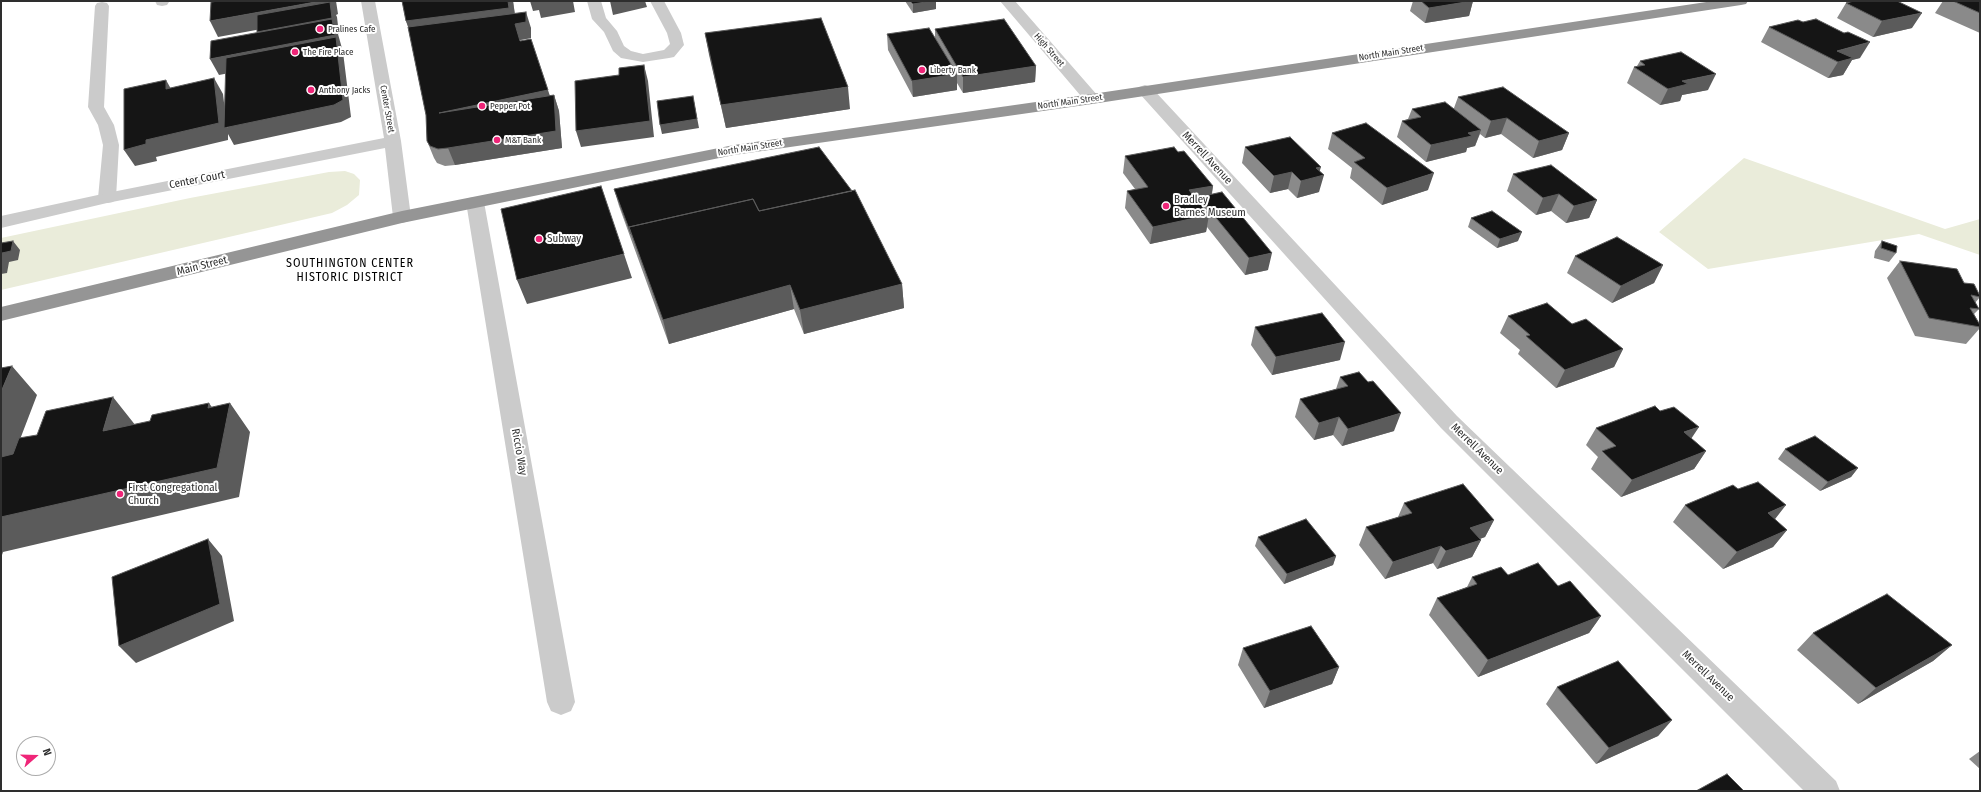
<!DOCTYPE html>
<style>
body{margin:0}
#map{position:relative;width:1981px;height:792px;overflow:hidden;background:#fff;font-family:"Fira Sans Condensed",sans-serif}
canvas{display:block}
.frame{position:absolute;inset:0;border:2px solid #2e2e2e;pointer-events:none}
.north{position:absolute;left:16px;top:736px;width:40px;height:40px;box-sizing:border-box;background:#fff;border:1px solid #ababab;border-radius:50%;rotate:70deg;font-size:11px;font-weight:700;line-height:16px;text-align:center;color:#2e2e2e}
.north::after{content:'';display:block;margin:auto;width:14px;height:18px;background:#ef2578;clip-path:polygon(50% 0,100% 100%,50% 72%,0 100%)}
</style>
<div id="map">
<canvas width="1981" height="792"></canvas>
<div class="frame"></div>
<div class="north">N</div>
</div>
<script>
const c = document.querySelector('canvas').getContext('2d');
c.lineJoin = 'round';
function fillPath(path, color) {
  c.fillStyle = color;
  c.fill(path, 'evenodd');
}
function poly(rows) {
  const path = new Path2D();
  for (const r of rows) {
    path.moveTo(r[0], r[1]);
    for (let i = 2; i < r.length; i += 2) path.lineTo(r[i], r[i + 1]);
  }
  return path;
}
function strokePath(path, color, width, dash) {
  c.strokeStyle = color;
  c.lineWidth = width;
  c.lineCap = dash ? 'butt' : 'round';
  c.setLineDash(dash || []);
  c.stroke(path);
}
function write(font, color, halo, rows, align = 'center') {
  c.font = font + ' "Fira Sans Condensed",sans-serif';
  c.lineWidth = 4;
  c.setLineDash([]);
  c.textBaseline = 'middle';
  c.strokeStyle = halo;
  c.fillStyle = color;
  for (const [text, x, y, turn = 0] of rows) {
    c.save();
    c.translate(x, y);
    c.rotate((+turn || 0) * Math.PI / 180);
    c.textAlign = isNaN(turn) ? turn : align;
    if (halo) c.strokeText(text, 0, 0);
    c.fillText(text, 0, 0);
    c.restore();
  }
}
const green = poly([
 [1744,158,1945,229,1980,219,1980,255,1919,234,1708,269,1659,232],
 [345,171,354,174,360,180,359,195,347,205,332,213,1,290,1,238,190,198,329,172]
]);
const lane = poly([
 [155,1,169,1,169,2,167,5,162,6,157,5,155,1],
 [587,1,601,1,606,18,617,31,624,46,631,51,643,54,664,50,670,44,667,33,650,1,664,1,681,33,684,45,674,57,669,58,643,62,621,58,613,51,604,32,592,19,587,1],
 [102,2,107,3,109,6,104,107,114,125,119,145,116,198,113,202,107,203,101,202,98,198,103,145,98,125,88,107,95,6,97,3,102,2]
]);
const street = poly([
 [361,1,375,1,401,141,411,217,409,221,402,223,395,221,393,217,385,148,107,203,1,228,1,216,107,193,384,138,361,1],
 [1000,1,1015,1,1098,96,1100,99,1098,102,1092,104,1086,102,1000,1],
 [1145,85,1151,87,1457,416,1836,781,1840,791,1804,791,1441,428,1139,93,1137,90,1139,87,1145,85],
 [475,197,481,198,484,202,575,702,571,711,561,715,551,711,547,702,466,202,469,198,475,197]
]);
const highway = poly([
 [1713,1,1748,1,1746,4,1741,5,1092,104,734,155,402,223,1,321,1,307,402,211,734,145,1092,94,1713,1]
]);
const wall = poly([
 [402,1,513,1,515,14,531,28,531,38,520,40,520,41,550,96,554,95,559,111,562,148,455,165,445,166,437,163,434,158,427,141,426,115,408,27,406,21],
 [905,1,936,1,936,9,913,13],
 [1413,1,1473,1,1469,16,1425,23,1410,11],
 [1943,1,1980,1,1980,33,1935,13],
 [1846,3,1912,28,1873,37,1837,18],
 [1769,27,1860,58,1852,60,1843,75,1828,78,1761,42],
 [935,29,1036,66,1035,82,963,93,957,83,957,90,913,97,888,50,887,34,935,38],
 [705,33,850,109,726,128,709,55],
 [1640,61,1708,90,1682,95,1680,101,1660,105,1627,83,1634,67,1637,66],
 [1458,97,1569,133,1562,150,1533,158,1501,134,1485,138,1480,134,1475,146,1467,148,1466,152,1426,162,1397,137,1402,121,1408,119,1412,109,1454,108],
 [1332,133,1428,190,1382,205,1350,178,1352,168,1328,149],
 [1245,147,1320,171,1319,192,1297,198,1288,189,1270,193,1242,163],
 [1178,152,1213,186,1212,194,1268,270,1245,275,1207,227,1206,232,1150,244,1125,208,1127,191,1135,189,1123,173,1125,156],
 [1513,174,1597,200,1589,218,1566,223,1551,211,1536,215,1507,191],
 [614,189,902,284,904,308,804,334,794,309,669,344,619,206],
 [1471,218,1518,241,1497,248,1468,227],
 [1882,241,1896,253,1889,262,1874,258,1875,251],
 [1575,256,1663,265,1654,283,1612,303,1567,273],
 [1900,261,1980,296,1980,297,1975,303,1979,309,1974,314,1980,325,1980,328,1966,344,1915,336,1887,278],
 [1508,316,1572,324,1623,349,1614,367,1556,388,1518,354,1520,350,1500,333],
 [1255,327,1340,360,1272,375,1251,345],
 [1340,377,1394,431,1342,446,1333,435,1314,440,1295,417,1300,399,1336,389],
 [1596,428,1691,438,1706,451,1694,469,1621,497,1591,469,1598,457,1586,445],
 [1785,449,1858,468,1851,477,1820,491,1778,459],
 [1738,489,1787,530,1773,547,1723,569,1673,522,1685,505],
 [1404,503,1494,520,1485,537,1480,539,1481,540,1472,557,1437,569,1433,563,1385,579,1359,545,1366,527,1398,517],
 [1258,537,1336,556,1333,565,1284,584,1255,546],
 [1508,575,1558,586,1601,616,1589,633,1478,677,1429,615,1437,598,1467,587,1472,577],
 [1813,633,1952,645,1933,661,1858,704,1797,650],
 [1243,648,1339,667,1332,684,1264,708,1238,665],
 [1557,687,1672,720,1658,736,1596,764,1546,704],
 [1980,751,1980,769,1969,759]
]);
const shadedWall = poly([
 [321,1,336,1,338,14,336,15,337,17,339,34,338,34,343,52,351,117,341,122,234,145,228,134,228,140,156,157,157,161,135,166,124,150,146,140,214,78,223,94,227,128,338,52,219,75,210,59,265,48,257,32,332,16,218,37,210,21],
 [508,1,513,1,516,24,526,12,531,28,531,38,520,40,414,42,406,21],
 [530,1,573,1,575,12,541,18,539,10,533,11],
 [610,1,645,1,647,7,613,15],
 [932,1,936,1,936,9,913,13,913,4],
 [1473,1,1469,16,1425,23,1429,8],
 [1922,13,1912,28,1873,37,1882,21],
 [1870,42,1860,58,1852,60,1843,75,1828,78,1838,62,1837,51],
 [644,65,648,81,654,137,581,147,576,131],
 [1036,66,1035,82,963,93,963,77],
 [957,74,957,90,913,97,912,81],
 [1716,74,1708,90,1682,95,1680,101,1660,105,1668,89,1682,81],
 [166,80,175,96,166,89],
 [848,87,850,109,726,128,721,105],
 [548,90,553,106,439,113],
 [554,95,559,111,562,148,455,165,448,148],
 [693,96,699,128,662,134,660,125],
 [1507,118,1501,134,1485,138,1491,121],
 [1481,130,1475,146,1467,148,1466,152,1426,162,1431,145,1468,133],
 [1569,133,1562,150,1533,158,1539,141],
 [1321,167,1318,176,1324,175,1319,192,1297,198,1301,181,1316,168],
 [1292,172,1288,189,1270,193,1274,176],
 [1434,173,1428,190,1382,205,1387,188],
 [1213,186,1210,203,1199,197,1198,205,1189,190],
 [1559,194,1551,211,1536,215,1543,198],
 [1597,200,1589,218,1566,223,1574,206],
 [1209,215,1206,232,1150,244,1153,227],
 [1522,232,1518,241,1497,248,1500,239],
 [13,241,20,250,18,260,9,262,7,273,1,274,1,257,2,253],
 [1272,253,1268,270,1245,275,1249,258],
 [624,254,632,278,527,304,517,280],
 [1663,265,1654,283,1612,303,1621,286],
 [902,284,904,308,804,334,800,310],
 [790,285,794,309,669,344,663,320],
 [1345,342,1340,360,1272,375,1276,357],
 [1623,349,1614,367,1556,388,1565,370],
 [12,366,37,395,1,489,1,392],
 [113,397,136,426,103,431],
 [209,403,225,426,230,403,250,432,239,497,3,552,1,558,1,517,208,408],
 [1401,413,1394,431,1342,446,1348,429],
 [1339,417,1333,435,1314,440,1319,423],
 [1699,427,1687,445,1684,432],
 [1706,451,1694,469,1621,497,1632,480],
 [1858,468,1851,477,1820,491,1828,482],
 [1786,505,1772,523,1768,513],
 [1494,520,1485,537,1462,545,1470,528],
 [1787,530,1773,547,1723,569,1737,552],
 [208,539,222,556,234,621,136,663,119,646],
 [1481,540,1472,557,1437,569,1446,551],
 [1441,546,1433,563,1385,579,1393,562],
 [1336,556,1333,565,1284,584,1287,574],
 [1601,616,1589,633,1478,677,1488,660],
 [1952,645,1933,661,1858,704,1876,688],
 [1339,667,1332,684,1264,708,1270,691],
 [1672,720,1658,736,1596,764,1609,748]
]);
const building = poly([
 [219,1,321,1,210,21,211,2,219,1],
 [402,1,508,1,509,8,406,21,402,1],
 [910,1,932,1,913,4,910,1],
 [1421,1,1472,1,1429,8,1421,1],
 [1854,1,1897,1,1922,13,1882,21,1846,3,1854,1],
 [1953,1,1980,1,1980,13,1953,1],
 [330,2,332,18,257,32,257,15,330,2],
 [526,12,526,22,515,24,520,41,531,39,548,90,439,113,554,95,556,131,448,148,438,149,430,146,427,141,426,115,408,27,526,12],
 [821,18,848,87,721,105,705,33,821,18],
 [332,19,335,35,210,59,211,41,332,19],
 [1004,19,1036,66,963,77,935,29,1004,19],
 [1816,19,1844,33,1848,32,1870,42,1837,51,1853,58,1838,62,1769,27,1798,20,1803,22,1816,19],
 [929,28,957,74,912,81,887,34,929,28],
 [336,37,343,100,334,105,224,128,226,58,336,37],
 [1681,52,1716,74,1682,81,1688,84,1668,89,1634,67,1645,65,1640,61,1681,52],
 [644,65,650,121,576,131,575,81,619,75,619,68,644,65],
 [214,78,219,123,146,140,146,144,124,150,124,89,166,80,166,89,214,78],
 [1503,87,1569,133,1539,141,1507,118,1491,121,1458,97,1503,87],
 [693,96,697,119,660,125,657,101,693,96],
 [1445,102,1481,130,1468,133,1472,136,1431,145,1402,121,1421,117,1412,109,1445,102],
 [1366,123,1434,173,1387,188,1354,162,1365,158,1332,133,1366,123],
 [1290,137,1321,167,1316,168,1324,175,1301,181,1292,172,1274,176,1245,147,1290,137],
 [819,147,852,191,759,211,753,199,629,227,631,234,614,189,819,147],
 [1174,147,1178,152,1184,151,1213,186,1189,190,1209,215,1153,227,1127,191,1148,187,1125,156,1174,147],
 [1551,165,1597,200,1574,206,1559,194,1543,198,1513,174,1551,165],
 [601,186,624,254,517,280,501,209,601,186],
 [855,190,902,284,800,310,790,285,663,320,629,227,753,199,759,211,855,190],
 [1222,192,1272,253,1249,258,1199,197,1222,192],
 [1492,211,1522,232,1500,239,1471,218,1492,211],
 [1617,237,1663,265,1621,286,1575,256,1617,237],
 [13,241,11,251,2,253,1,257,1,243,13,241],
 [1882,241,1897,246,1896,253,1881,248,1882,241],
 [1900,261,1957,269,1964,283,1974,284,1980,296,1980,297,1971,295,1979,309,1970,308,1980,325,1980,327,1929,318,1900,261],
 [1547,303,1572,324,1586,319,1623,349,1565,370,1526,336,1530,335,1508,316,1547,303],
 [1322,313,1345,342,1276,357,1255,327,1322,313],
 [12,366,1,392,1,368,12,366],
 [1359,372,1368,382,1373,381,1401,413,1348,429,1339,417,1319,423,1300,399,1348,386,1340,377,1359,372],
 [113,397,103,431,150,421,152,415,209,403,208,408,230,403,217,468,1,517,1,457,13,454,19,438,37,435,46,411,113,397],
 [1655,406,1660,411,1674,407,1699,427,1684,432,1706,451,1632,480,1602,451,1616,446,1596,428,1655,406],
 [1815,436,1858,468,1828,482,1785,449,1815,436],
 [1758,482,1786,505,1768,513,1787,530,1737,552,1685,505,1733,485,1738,489,1758,482],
 [1463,484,1494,520,1470,528,1481,540,1446,551,1441,546,1393,562,1366,527,1412,513,1404,503,1463,484],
 [1306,519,1336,556,1287,574,1258,537,1306,519],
 [208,539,220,604,119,646,112,577,208,539],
 [1538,563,1558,586,1570,581,1601,616,1488,660,1437,598,1477,584,1472,577,1501,567,1508,575,1538,563],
 [1887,594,1952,645,1876,688,1813,633,1887,594],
 [1311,626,1339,667,1270,691,1243,648,1311,626],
 [1618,661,1672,720,1609,748,1557,687,1618,661],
 [1727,774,1744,791,1696,791,1727,774]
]);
const markers = [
 [320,29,4,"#ef2578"],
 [295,52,4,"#ef2578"],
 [922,70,4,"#ef2578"],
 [311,90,4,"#ef2578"],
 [482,106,4,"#ef2578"],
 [497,140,4,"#ef2578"],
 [1166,206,4,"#ef2578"],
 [539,239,4,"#ef2578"],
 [120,494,4,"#ef2578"]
];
const farPoinames = [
 ["Pralines Cafe",328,29],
 ["The Fire Place",303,52],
 ["Liberty Bank",930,70],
 ["Anthony Jacks",319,90],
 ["Pepper Pot",490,106],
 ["M&T Bank",505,140]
];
const farStreetnames = [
 ["High Street",1049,50,49],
 ["North Main Street",1391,53,-9],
 ["North Main Street",1070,102,-8],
 ["Center Street",387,109,80],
 ["North Main Street",750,148,-9]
];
const streetNames = [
 ["Merrell Avenue",1207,158,47],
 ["Center Court",197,180,-11],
 ["Main Street",202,266,-14],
 ["Merrell Avenue",1477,449,44],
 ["Riccio Way",519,452,80],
 ["Merrell Avenue",1708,676,44]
];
const poiNames = [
 ["Bradley",1174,200],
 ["Barnes Museum",1174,213],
 ["Subway",547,239],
 ["First Congregational",128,488],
 ["Church",128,501]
];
const neighbourhoodNames = [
 ["SOUTHINGTON CENTER",350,264],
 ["HISTORIC DISTRICT",350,278]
];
fillPath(green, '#eaecda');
fillPath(lane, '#cbcbcb');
fillPath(street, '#cbcbcb');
fillPath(highway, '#959595');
fillPath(wall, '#8a8a8a');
fillPath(shadedWall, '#5b5b5b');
fillPath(building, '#151515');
strokePath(building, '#5b5b5b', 1);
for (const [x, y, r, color] of markers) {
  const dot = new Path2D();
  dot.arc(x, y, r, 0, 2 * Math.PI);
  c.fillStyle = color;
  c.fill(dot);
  strokePath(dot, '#fff', 1.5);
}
write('9px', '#2e2e2e', '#fff', farPoinames, 'left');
write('9px', '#2e2e2e', '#fff', farStreetnames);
write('11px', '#2e2e2e', '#fff', streetNames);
write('11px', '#2e2e2e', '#fff', poiNames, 'left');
c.letterSpacing = '1px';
write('12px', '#000', '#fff', neighbourhoodNames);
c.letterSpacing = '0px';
</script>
